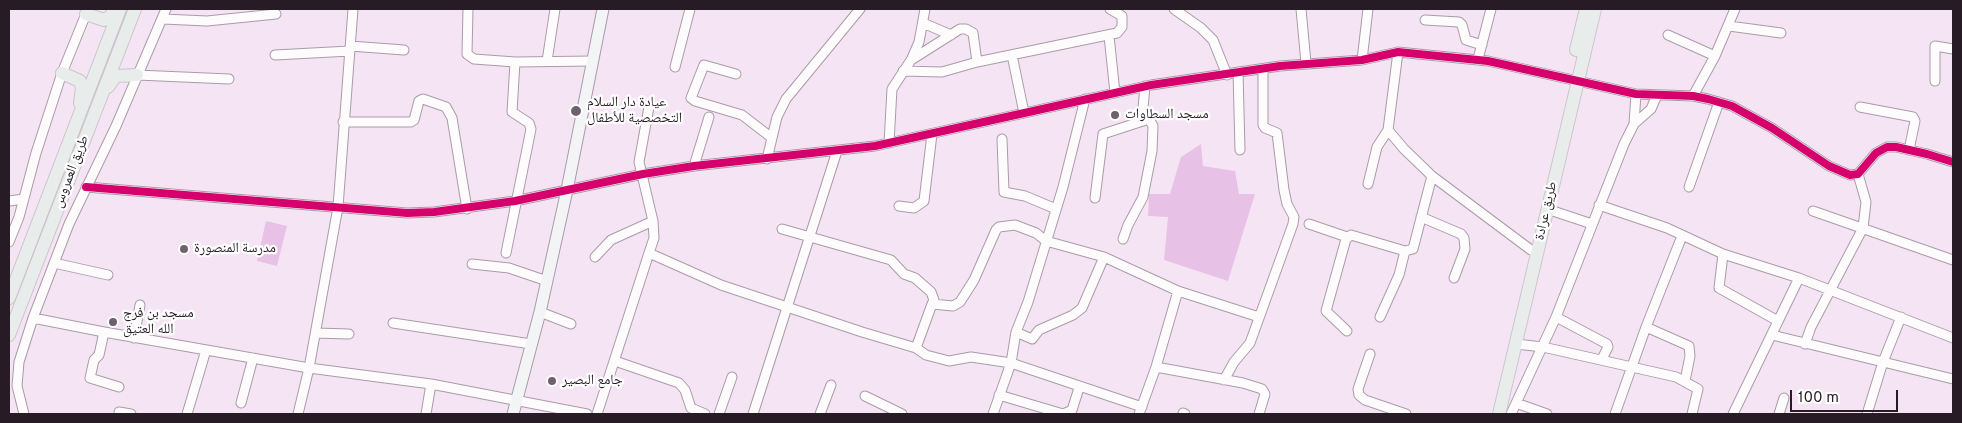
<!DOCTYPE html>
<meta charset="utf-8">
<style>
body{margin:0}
#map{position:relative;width:1962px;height:423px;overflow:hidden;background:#f5e5f4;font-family:Overpass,sans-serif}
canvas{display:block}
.frame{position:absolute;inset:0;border:10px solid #271c26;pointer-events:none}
.scale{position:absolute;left:1790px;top:390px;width:108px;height:22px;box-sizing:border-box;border:2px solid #271c26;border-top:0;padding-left:6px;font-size:15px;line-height:18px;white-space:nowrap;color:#271c26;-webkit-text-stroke:4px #fff;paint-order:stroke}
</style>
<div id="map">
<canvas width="1962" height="423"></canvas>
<div class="frame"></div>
<div class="scale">100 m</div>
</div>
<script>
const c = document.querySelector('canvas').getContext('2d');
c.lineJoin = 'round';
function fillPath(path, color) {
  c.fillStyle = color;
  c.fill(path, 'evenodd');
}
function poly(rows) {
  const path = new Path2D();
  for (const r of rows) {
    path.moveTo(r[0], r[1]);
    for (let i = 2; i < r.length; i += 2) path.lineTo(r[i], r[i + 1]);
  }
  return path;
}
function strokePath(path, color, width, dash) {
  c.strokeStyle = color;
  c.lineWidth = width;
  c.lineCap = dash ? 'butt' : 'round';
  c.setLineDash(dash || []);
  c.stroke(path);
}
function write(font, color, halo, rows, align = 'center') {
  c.font = font + ' Overpass,"Noto Naskh Arabic",sans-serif';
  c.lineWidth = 4.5;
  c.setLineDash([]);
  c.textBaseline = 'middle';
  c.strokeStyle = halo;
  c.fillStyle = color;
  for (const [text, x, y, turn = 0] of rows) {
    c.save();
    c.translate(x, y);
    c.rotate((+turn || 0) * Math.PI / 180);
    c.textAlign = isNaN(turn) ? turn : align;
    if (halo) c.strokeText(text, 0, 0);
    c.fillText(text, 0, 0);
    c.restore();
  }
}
const green = poly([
 [1201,144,1203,166,1235,171,1239,194,1255,194,1228,281,1164,260,1168,217,1148,216,1149,194,1170,194,1181,157],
 [266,221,287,226,277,266,257,261]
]);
const street = poly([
 [468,9,467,54,474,59,515,62,593,61],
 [1174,9,1201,28,1213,40,1227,75],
 [1301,9,1306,63],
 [163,19,207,21,276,14],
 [1425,20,1459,22,1462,25,1466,40,1482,45],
 [923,23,951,35],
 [1729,26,1781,33],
 [1668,35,1715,56],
 [1109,36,1115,93],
 [350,46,404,50],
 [1398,52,1388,130,1404,149,1432,176,1531,250],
 [275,55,350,51],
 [1012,55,1024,113],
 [912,58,919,42,925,9],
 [1478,59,1491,9],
 [1362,60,1368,9],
 [547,61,555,9],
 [675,67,690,9],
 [903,71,942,72,977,62,1117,33,1122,27,1122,16,1110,9],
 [1238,72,1240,150],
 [736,74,704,65,691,98,695,101,742,115,772,138],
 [137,75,229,79],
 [1935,81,1935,46,1953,49],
 [1693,96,1715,56,1735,9],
 [649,107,639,162,653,221,654,238,649,253,721,285,862,332,916,348,926,355,949,361,971,357,1011,363,1142,407],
 [1860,107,1913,117,1915,121,1909,150],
 [343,122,411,122,414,120,419,101,423,99,446,107,452,118,467,209],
 [1634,124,1636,94],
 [1002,139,1004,192,1025,196,1056,209],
 [889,143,892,89,911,60,960,29,966,29,973,33,977,62],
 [767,159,777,117,786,99,860,9],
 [694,166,709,117],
 [1368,184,1377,147,1388,130],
 [86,187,407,213,434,212,515,201,643,174,694,166,875,146,1151,85,1280,66,1362,60,1398,52,1488,61,1636,94,1693,96,1708,99,1732,106,1772,128,1829,166,1850,175,1858,174,1876,153,1887,147,1896,147,1927,154,1953,162],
 [1689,187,1719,102],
 [1095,198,1103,134,1149,119],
 [9,201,24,199],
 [1599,205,1667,228,1723,254,1799,278,1953,338],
 [899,206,914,208,924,201,932,134],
 [1547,209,1592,224],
 [1813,211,1953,260],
 [1421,217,1461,234,1464,238,1465,249,1454,278],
 [1309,224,1347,237],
 [782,229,891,260,904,274,915,278,931,292,934,300,932,304],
 [1123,239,1128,225,1143,197,1152,151,1153,126,1143,108,1145,86],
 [9,242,19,217,36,153,62,73,88,9],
 [506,253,531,129,529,123,512,112,515,62],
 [1723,254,1719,288,1778,321],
 [595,257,611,240,653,221],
 [54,263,108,275],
 [472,264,509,268,547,281],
 [540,312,571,324],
 [1380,317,1399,275,1405,251,1413,249,1432,176],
 [1556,317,1607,344,1608,347,1602,359],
 [33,318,104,332,309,368,431,384,587,414],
 [393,323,531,344],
 [1646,327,1689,346,1690,356,1685,381],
 [1347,331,1326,311,1346,239,1351,235,1405,251],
 [104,332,99,355,94,360,90,378,119,387],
 [1016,332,1032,339,1039,330,1073,315,1082,308,1104,257],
 [316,333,349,334],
 [1772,335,1953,379],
 [134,338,140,305],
 [1516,344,1543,347,1676,377,1698,389,1692,414],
 [1805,344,1811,327,1863,228,1866,202,1858,174],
 [916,348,932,304,953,306,960,302,974,280,996,230,999,227,1015,225,1036,233,1046,241,1104,257,1178,291,1259,317],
 [1370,354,1358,389,1359,395,1365,400,1406,414],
 [615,361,679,383,685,390,691,408,705,414],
 [1156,367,1243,383,1262,389,1265,394,1259,414],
 [1224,380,1234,362,1250,343,1293,224,1294,217,1287,204,1284,190,1277,133,1265,128,1263,125,1263,70],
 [999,395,1063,414,1072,410,1079,388],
 [865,396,902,414],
 [241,403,253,358],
 [1516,403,1547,414],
 [119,412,131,414],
 [1183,413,1185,414],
 [24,414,17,386,19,362,33,318,69,224,116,126,166,9],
 [187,414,206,350],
 [298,414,309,368,338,207,353,9],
 [426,414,431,384],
 [597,414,649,253],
 [719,414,732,377],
 [753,414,837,151],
 [820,414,831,385],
 [993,414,1011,363,1016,332,1028,302,1063,187,1085,99],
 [1139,414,1156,367,1178,291],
 [1511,414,1556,317,1624,144,1634,124,1651,109,1657,95],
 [1615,414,1646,327,1682,236],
 [1733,414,1799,278],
 [1779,414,1784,398],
 [1867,414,1883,362,1901,317]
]);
const secondary = poly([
 [513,414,540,312,567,190,603,9]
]);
const primary = poly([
 [86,14,104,20,111,16,114,9],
 [1576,50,1586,9],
 [62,73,80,81,82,88,80,103],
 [108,87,116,76,137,75],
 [9,298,120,9],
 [9,335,135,9],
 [1499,414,1595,9]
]);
const cycleway = poly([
 [86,187,407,213,434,212,515,201,643,174,694,166,875,146,1151,85,1280,66,1362,60,1398,52,1488,61,1636,94,1693,96,1708,99,1732,106,1772,128,1829,166,1850,175,1858,174,1876,153,1887,147,1896,147,1927,154,1953,162]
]);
const markers = [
 [576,111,6,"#6f626e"],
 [1115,115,5,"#6f626e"],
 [184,249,5,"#6f626e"],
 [113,322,5,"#6f626e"],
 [552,381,5,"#6f626e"]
];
const poiNames = [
 ["عيادة دار السلام",587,103],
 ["التخصصية للأطفال",587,119],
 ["مسجد السطاوات",1125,115],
 ["مدرسة المنصورة",194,249],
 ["مسجد بن فرج",123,314],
 ["الله العتيق",123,330],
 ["جامع البصير",562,381]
];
const streetNames = [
 ["طريق العمروس",72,172,-69],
 ["طريق عرادة",1547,211,-77]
];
fillPath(green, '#e8c1e6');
strokePath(street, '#a99ca8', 11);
strokePath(secondary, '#a99ca8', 13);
strokePath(primary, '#ccc4cb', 14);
strokePath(street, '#fefbfd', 9);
strokePath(secondary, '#f3f4f5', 11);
strokePath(primary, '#e8edec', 12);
strokePath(cycleway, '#d6006c', 8);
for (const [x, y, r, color] of markers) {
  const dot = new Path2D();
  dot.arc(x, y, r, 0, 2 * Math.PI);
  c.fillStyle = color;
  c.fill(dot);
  strokePath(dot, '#fff', 2);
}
write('14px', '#271c26', '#fff', poiNames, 'left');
write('14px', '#271c26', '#fff', streetNames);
</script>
